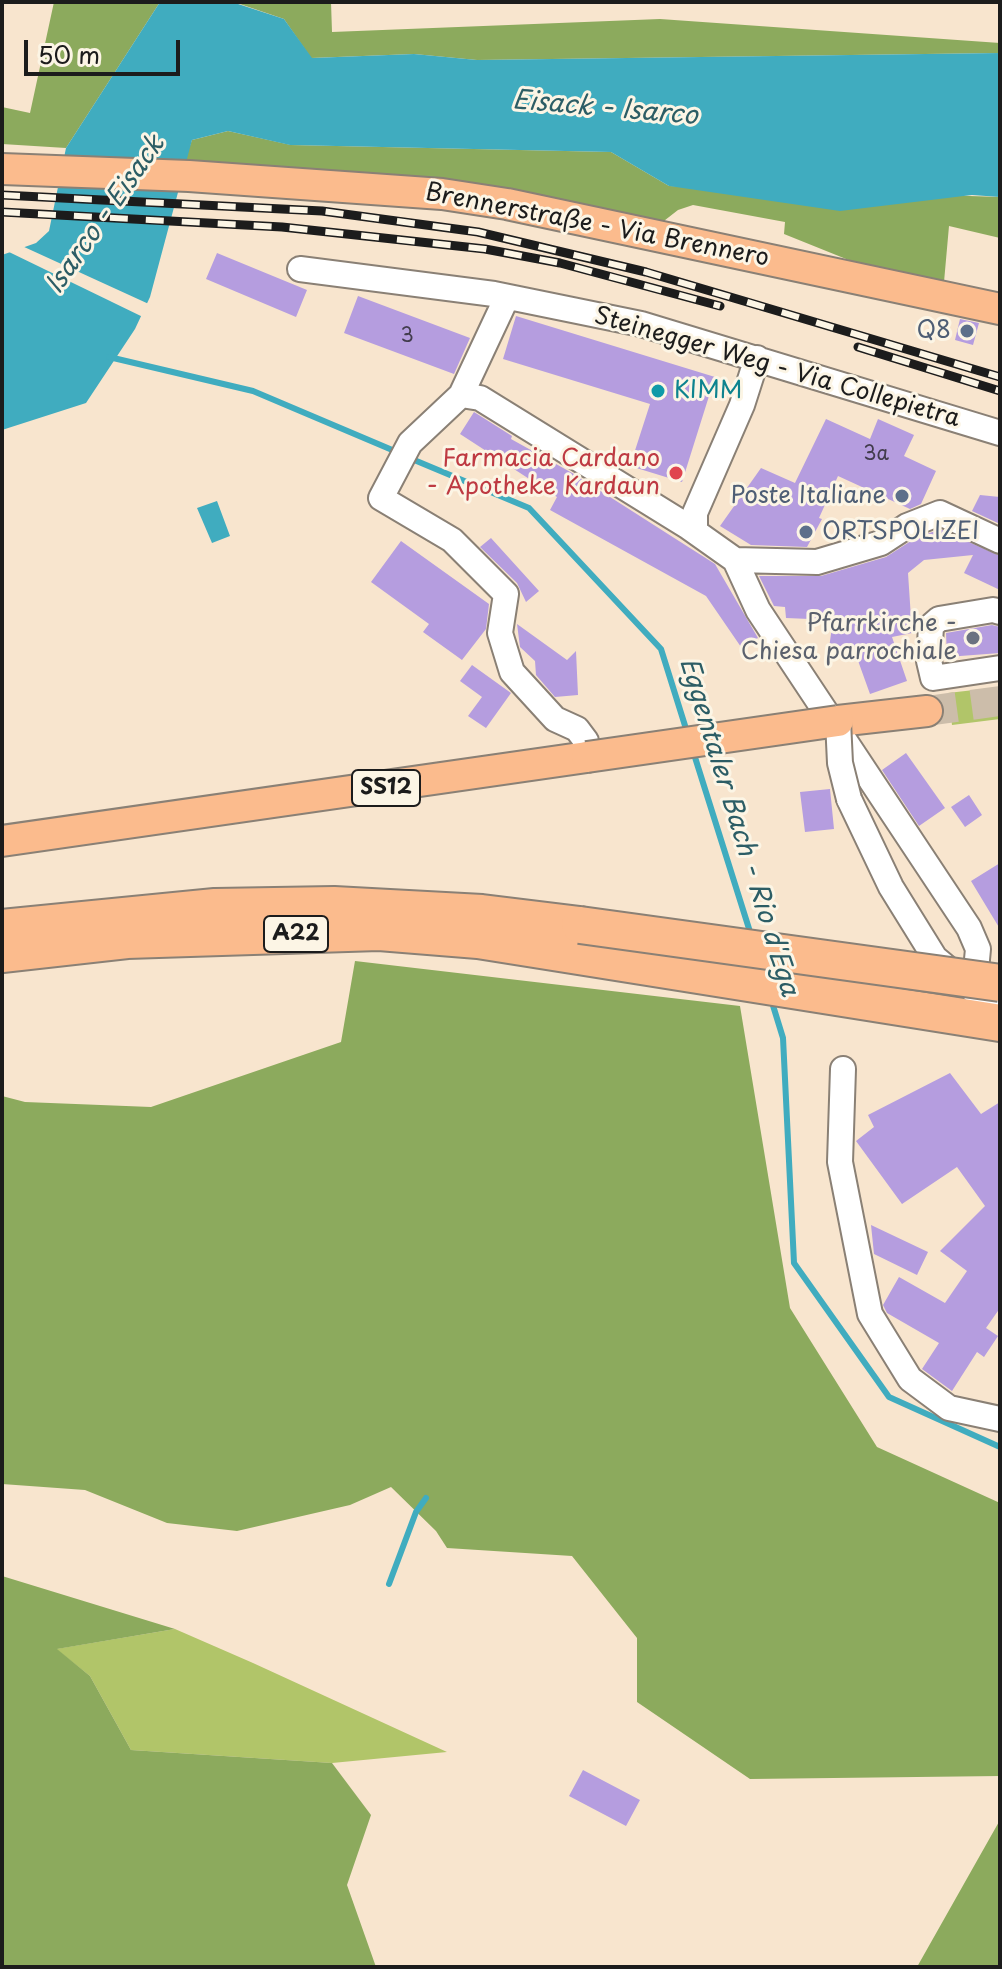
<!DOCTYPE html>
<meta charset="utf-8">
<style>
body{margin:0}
#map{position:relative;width:1002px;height:1969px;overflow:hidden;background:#f8e5ce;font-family:"Playpen Sans",sans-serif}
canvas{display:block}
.frame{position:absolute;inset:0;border:4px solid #1c1c1c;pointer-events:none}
.scale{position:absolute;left:24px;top:40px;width:156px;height:36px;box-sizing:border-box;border:4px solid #1c1c1c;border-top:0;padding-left:10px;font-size:24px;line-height:28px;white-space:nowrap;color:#1c1c1c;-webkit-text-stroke:6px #fcf5e5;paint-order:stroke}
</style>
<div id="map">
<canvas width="1002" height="1969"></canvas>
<div class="frame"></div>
<div class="scale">50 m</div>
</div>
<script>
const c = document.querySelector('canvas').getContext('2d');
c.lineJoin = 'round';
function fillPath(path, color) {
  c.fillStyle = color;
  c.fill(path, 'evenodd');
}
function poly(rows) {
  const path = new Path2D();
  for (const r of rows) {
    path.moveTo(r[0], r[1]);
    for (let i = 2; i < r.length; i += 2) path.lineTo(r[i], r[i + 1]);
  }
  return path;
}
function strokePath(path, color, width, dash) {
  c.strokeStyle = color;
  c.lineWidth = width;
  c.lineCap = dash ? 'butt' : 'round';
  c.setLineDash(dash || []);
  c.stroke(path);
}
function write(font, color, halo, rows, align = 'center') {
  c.font = font + ' "Playpen Sans",sans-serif';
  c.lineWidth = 6;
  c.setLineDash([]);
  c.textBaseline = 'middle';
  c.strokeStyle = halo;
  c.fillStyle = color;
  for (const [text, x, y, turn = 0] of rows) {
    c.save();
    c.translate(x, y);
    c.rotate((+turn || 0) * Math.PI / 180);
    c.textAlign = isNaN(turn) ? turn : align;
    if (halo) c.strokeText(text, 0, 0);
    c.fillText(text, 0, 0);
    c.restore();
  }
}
const green = poly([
 [1000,687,1000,719,952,725,948,693],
 [175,1629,253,1663,447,1752,332,1763,131,1750,90,1676,56,1649]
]);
const forest = poly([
 [54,2,160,2,66,148,2,144,2,107,30,113],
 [331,2,332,32,660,19,1000,43,1000,53,477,60,414,54,311,58,284,19,237,3],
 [228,131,291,145,611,152,669,186,1000,197,1000,238,949,226,944,282,861,265,784,234,785,222,693,205,678,210,660,224,185,159,192,140],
 [355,961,740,1006,790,1308,877,1447,1000,1503,1000,1776,750,1779,637,1702,637,1638,572,1556,447,1548,436,1531,391,1487,350,1505,237,1531,167,1523,85,1490,2,1484,2,1096,25,1102,151,1107,341,1042],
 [2,1576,175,1629,57,1649,90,1676,131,1750,332,1763,371,1815,347,1885,376,1967,2,1967],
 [1000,1820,1000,1967,917,1967]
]);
const water = poly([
 [160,2,232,2,284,19,312,58,414,54,477,60,1000,53,1000,197,972,195,840,211,669,186,611,152,290,145,228,131,192,140,150,297,135,329,86,403,2,430,2,255,36,243,49,231,66,148],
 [217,501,230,536,212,543,197,508]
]);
const pier = poly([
 [22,246,151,305,145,318,9,252]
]);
const stream = poly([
 [109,357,253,391,397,452],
 [407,457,529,508,661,649,687,732],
 [693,751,751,935],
 [771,999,783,1038,794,1263,889,1397,1000,1447],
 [389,1584,416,1512,426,1498]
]);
const building = poly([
 [217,253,307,290,296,317,206,279],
 [358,296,470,338,454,374,344,333],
 [516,316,715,377,682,482,630,466,650,404,503,359],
 [960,319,979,323,973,345,955,340],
 [474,412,512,436,511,439,574,474,715,564,758,638,741,647,706,596,550,510,557,497,460,434],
 [826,419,870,439,878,419,914,435,904,456,936,471,921,504,910,509,838,476,819,518,822,519,807,547,751,545,720,526,761,468,795,483],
 [980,495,1000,497,1000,524,972,511],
 [940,529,1000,556,1000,590,964,573,973,555,924,560,908,573,912,633,892,637,907,681,870,694,852,644,829,648,833,620,786,618,785,607,774,606,759,576,821,576,886,557,914,539],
 [491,538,539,591,526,602,517,583,480,547],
 [401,541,489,604,486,629,462,660,423,632,429,624,371,582],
 [517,624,567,660,576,651,578,695,555,697,536,675,535,661,520,647],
 [992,625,1000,627,1000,653,947,657,946,633],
 [472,665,511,693,486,728,468,716,482,697,460,681],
 [906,753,945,808,919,826,882,770],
 [830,789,834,829,805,832,800,792],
 [969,795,982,815,965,827,951,807],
 [1000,863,1000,929,971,881],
 [950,1073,981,1114,1000,1102,1000,1308,986,1328,998,1336,984,1357,977,1352,952,1391,922,1369,939,1343,887,1313,883,1305,899,1277,945,1303,967,1271,940,1251,985,1206,957,1167,902,1204,856,1141,874,1127,868,1115],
 [871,1225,928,1252,917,1275,874,1254],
 [583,1770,640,1800,626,1826,569,1796]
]);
const majorTunnel = poly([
 [927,711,1000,701]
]);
const minor = poly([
 [300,269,494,294,641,324,1000,433],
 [507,297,461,395,410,443,381,498,452,540,506,594,500,633,512,672,555,719,577,729,586,741,587,757],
 [461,395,480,398,687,526,735,560,758,610,969,928,978,949,974,991],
 [695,531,695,513,742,405,757,358],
 [735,560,817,562,881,543,907,526,940,513,1000,541],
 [1000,612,993,610,939,619,931,626,929,661,933,678,1000,668],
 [849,799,891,887,935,958,1000,1012],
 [843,1069,840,1162,870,1314,910,1379,949,1408,1000,1419]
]);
const major = poly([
 [2,169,189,176,442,194,507,204,1000,309],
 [838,721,927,711],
 [2,841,587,757]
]);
const highway = poly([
 [2,928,215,907,334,905,482,913,580,925],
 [2,954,127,940,379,932,478,940,1000,1023]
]);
const rail = poly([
 [2,195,322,211,478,232,646,272,1000,377],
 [2,212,282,227,485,249,560,263,720,306],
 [858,347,1000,391]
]);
const minorBridge = poly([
 [838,721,840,763,849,799]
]);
const majorBridge = poly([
 [587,757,838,721]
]);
const highwayBridge = poly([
 [580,925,1000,983]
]);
const markers = [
 [967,331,8,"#5c6f8a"],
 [658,391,8,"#0f9aa8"],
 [676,473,8,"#e0444e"],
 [902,496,8,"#5c6f8a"],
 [806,532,8,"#5c6f8a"],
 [973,638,8,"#6b7280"]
];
const numberNames = [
 ["3",407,336],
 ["3a",876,454]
];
const shields = [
 [386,788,68],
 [296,934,64]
];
const shieldNames = [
 ["SS12",386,788],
 ["A22",296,934]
];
const streetNames = [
 ["Brennerstraße - Via Brennero",597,226,11],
 ["Steinegger Weg - Via Collepietra",777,368,16]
];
const serviceNames = [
 ["Q8",951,331],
 ["Poste Italiane",886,496],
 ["ORTSPOLIZEI",822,532,"left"]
];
const cultureNames = [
 ["KIMM",674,391]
];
const healthNames = [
 ["Farmacia Cardano",660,459],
 ["- Apotheke Kardaun",660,487]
];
const worshipNames = [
 ["Pfarrkirche -",957,624],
 ["Chiesa parrochiale",957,652]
];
const waterNames = [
 ["Eisack - Isarco",605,109,5],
 ["Isarco - Eisack",106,215,-55],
 ["Eggentaler Bach - Rio d'Ega",738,827,73]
];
fillPath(green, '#b1c569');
fillPath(forest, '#8caa5d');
fillPath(water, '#40acbf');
fillPath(pier, '#f8e5ce');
strokePath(stream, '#40acbf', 6);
fillPath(building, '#b59ddf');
strokePath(majorTunnel, '#ccbdaa', 30, [30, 15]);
strokePath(minor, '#8a8075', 28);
strokePath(major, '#8a8075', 34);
strokePath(highway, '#8a8075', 40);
strokePath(minor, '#fff', 24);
strokePath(major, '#fbbb8d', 30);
strokePath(highway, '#fbbb8d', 36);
strokePath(rail, '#1c1c1c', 9);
strokePath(rail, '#fcf5e5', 6, [18]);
strokePath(minorBridge, '#8a8075', 28, []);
strokePath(majorBridge, '#8a8075', 34, []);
strokePath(highwayBridge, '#8a8075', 40, []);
strokePath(minorBridge, '#fff', 24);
strokePath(majorBridge, '#fbbb8d', 30);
strokePath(highwayBridge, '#fbbb8d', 36);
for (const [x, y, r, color] of markers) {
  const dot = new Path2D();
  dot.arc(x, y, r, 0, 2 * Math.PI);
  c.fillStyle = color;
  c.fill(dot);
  strokePath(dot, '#fcf5e5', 3);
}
write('20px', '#423c4d', null, numberNames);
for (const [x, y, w] of shields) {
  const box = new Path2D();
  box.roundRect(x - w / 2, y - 18, w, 36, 6);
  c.fillStyle = '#fcf5e5';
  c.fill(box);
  strokePath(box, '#1c1c1c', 2);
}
write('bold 22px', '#1c1c1c', null, shieldNames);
write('24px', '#1c1c1c', '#fcf5e5', streetNames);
write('24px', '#4e5e75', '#fcf5e5', serviceNames, 'right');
write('24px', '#0d838f', '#fcf5e5', cultureNames, 'left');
write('24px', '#be3a42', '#fcf5e5', healthNames, 'right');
write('24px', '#5b616d', '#fcf5e5', worshipNames, 'right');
write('italic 26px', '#2c5d65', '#fcf5e5', waterNames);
</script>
